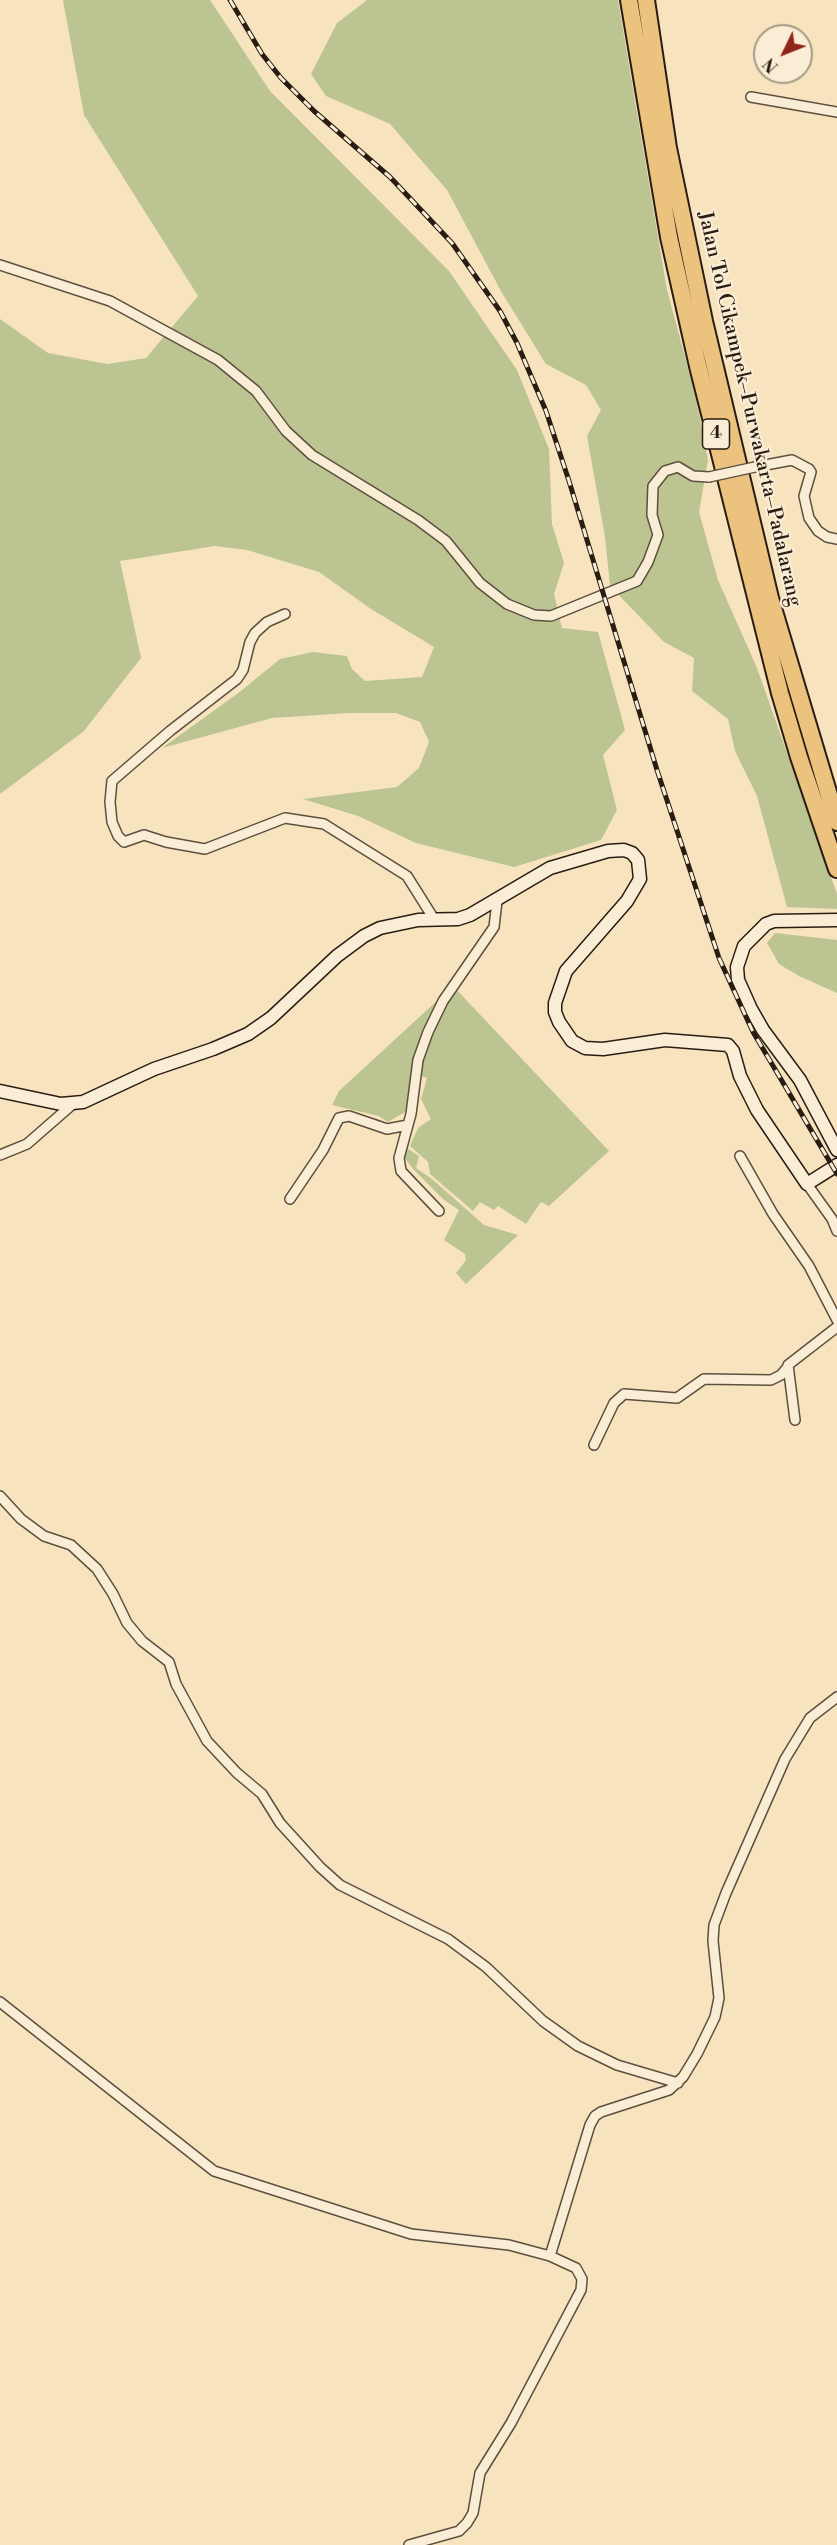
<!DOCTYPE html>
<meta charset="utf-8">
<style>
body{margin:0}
#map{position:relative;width:837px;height:2545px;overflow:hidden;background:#f7e4be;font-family:"Libre Bodoni",serif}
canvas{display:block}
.north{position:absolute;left:753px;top:24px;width:60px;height:60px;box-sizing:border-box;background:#faedd5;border:2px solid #a69a87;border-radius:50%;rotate:227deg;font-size:16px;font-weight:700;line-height:24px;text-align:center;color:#291d13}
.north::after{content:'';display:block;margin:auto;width:21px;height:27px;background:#8f2418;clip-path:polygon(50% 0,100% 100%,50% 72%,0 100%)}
</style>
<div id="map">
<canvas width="837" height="2545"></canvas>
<div class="north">N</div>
</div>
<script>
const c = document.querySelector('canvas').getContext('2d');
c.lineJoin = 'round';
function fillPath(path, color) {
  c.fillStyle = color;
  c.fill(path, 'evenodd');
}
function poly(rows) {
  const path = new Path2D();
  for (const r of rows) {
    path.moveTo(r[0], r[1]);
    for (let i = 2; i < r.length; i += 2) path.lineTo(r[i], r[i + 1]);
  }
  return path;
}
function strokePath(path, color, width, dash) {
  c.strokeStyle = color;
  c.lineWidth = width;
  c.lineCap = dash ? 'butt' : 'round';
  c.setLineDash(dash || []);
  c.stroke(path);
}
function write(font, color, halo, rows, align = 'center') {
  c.font = font + ' "Libre Bodoni",serif';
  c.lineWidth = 4.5;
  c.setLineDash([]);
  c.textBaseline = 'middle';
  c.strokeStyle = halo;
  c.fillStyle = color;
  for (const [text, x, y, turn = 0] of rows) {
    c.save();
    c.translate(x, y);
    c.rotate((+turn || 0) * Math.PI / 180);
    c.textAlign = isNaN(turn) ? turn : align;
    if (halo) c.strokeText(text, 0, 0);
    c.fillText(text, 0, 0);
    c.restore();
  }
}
const green = poly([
 [63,0,210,0,270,91,449,271,517,370,549,449,552,524,564,563,554,594,562,628,598,632,625,730,603,755,617,810,601,840,514,867,416,843,358,816,303,799,397,787,419,768,429,742,420,722,396,713,349,713,272,718,162,748,241,691,280,659,313,652,347,656,352,669,365,681,422,677,434,647,371,609,319,572,247,550,215,546,120,561,141,658,84,731,0,794,0,319,48,353,107,364,146,358,198,296,84,115],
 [367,0,618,0,667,290,696,398,708,460,699,512,718,580,757,668,837,894,837,909,787,907,757,796,735,751,728,719,692,691,694,658,664,642,610,586,605,537,587,436,601,410,586,385,546,364,502,293,447,190,390,124,326,96,311,74,337,23],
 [775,933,837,940,837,993,799,976,779,964,767,943],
 [453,986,609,1151,549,1206,541,1202,526,1224,498,1206,494,1210,480,1202,473,1211,430,1174,428,1162,410,1146,418,1128,431,1119,421,1099,427,1078,416,1074,405,1112,388,1122,379,1116,332,1105,339,1091],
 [405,1147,419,1156,416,1168,432,1179,484,1225,518,1235,466,1284,456,1273,466,1260,465,1254,444,1240,459,1210,444,1200,414,1170,403,1156]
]);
const street = poly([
 [751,97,837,112],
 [0,265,110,301,218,360,256,391,286,431,312,455,418,520,446,541,480,583,507,604,534,615,551,616,637,581,648,562,658,535,652,515,653,486,665,471,678,467,693,476,709,477],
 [755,467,792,460,809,469,811,472,804,496,809,518,818,531,827,537,837,539],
 [285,614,267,622,255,633,250,642,243,670,237,679,170,731,112,781,110,802,112,822,118,836,124,842,144,835,166,842,205,849,285,818,324,824,407,876,434,919],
 [0,1155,27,1144,74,1103],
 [740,1156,773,1214,809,1266,837,1320],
 [807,1184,832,1219,837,1231],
 [290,1199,323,1150,339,1118,349,1116,387,1129,408,1125],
 [439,1211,401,1171,399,1158,411,1114,418,1060,428,1032,443,1001,494,927,497,901],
 [795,1420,788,1365,837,1327],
 [594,1445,614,1403,624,1394,677,1398,704,1379,771,1380,781,1375,787,1368],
 [0,1496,21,1519,44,1536,71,1545,97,1569,113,1594,127,1623,142,1641,169,1662,176,1684,207,1741,237,1773,262,1794,280,1823,320,1867,340,1885,448,1939,486,1967,543,2021,578,2046,617,2065,678,2083],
 [0,2002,214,2171,411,2234,509,2245,550,2256,576,2268,582,2279,581,2290,511,2423,480,2473,473,2513,467,2523,459,2531,409,2545],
 [550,2256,590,2125,595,2116,601,2112,669,2090,683,2077,697,2054,715,2017,719,1998,713,1941,714,1925,726,1893,785,1759,810,1718,837,1697]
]);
const secondary = poly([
 [837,920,774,921,766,924,744,946,737,967,738,980,751,1009,763,1030,800,1080,837,1150],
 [0,1091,61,1104,83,1102,154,1069,213,1049,248,1034,271,1018,337,956,364,936,380,928,418,920,458,919,470,915,550,868,608,851,624,850,632,853,638,860,640,879,627,901,566,971,555,1003,555,1012,559,1022,572,1041,585,1048,603,1049,665,1040,728,1045,733,1051,740,1076,757,1110,807,1184,837,1165]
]);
const highway = poly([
 [629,0,669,237,698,366,780,693,799,757,837,869],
 [646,0,668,148,704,321,770,598,837,822]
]);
const rail = poly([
 [230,0,262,54,281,78,314,111,390,177,452,243,500,311,517,343,546,411,569,481,657,770,719,958,753,1032,837,1174]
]);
const streetBridge = poly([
 [709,477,755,467]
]);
const shields = [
 [716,434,27]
];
const shieldNames = [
 ["4",716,434]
];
const streetNames = [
 ["Jalan Tol Cikampek–Purwakarta–Padalarang",749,409,77]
];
fillPath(green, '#bcc492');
strokePath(street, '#5c4f3e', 12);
strokePath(secondary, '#291d13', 15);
strokePath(highway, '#291d13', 20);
strokePath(street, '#faedd5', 9);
strokePath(secondary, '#faedd5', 12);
strokePath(highway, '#ecc27f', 16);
strokePath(rail, '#291d13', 5);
strokePath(rail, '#faedd5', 3, [9]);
strokePath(streetBridge, '#5c4f3e', 12, []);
strokePath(streetBridge, '#faedd5', 9);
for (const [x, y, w] of shields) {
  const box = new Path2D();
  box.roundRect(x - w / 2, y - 15, w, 30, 4.5);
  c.fillStyle = '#faedd5';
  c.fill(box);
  strokePath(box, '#291d13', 1.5);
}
write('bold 18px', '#291d13', null, shieldNames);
write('20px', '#291d13', '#faedd5', streetNames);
</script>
